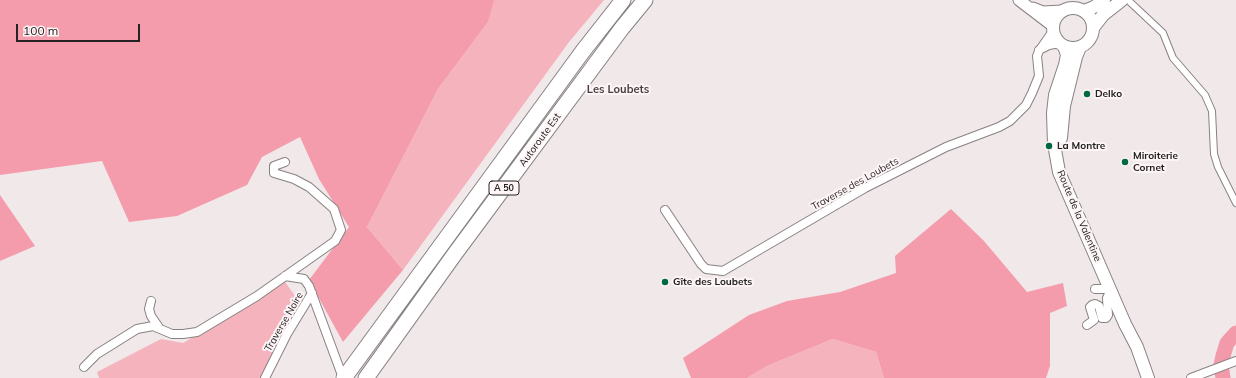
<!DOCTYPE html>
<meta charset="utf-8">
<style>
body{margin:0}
#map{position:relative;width:1236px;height:378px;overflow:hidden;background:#f0e8e9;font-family:Mulish,sans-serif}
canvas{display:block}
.scale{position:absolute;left:16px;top:24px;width:124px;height:18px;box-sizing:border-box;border:2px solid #252223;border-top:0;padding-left:5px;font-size:12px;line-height:14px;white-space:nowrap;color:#252223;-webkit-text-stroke:3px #fdf5f6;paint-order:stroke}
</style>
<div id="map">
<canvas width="1236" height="378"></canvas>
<div class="scale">100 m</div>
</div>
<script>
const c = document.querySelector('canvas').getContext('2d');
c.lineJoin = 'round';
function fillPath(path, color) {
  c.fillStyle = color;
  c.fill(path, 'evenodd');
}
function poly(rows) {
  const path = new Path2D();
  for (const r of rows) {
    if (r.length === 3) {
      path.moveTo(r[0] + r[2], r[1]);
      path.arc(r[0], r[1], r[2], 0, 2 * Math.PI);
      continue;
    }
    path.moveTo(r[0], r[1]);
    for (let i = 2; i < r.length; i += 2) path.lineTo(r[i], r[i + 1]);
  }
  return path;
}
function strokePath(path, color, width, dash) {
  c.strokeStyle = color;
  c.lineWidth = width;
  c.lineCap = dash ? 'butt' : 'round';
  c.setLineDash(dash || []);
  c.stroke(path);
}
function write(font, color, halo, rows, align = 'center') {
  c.font = font + ' Mulish,sans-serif';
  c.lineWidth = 4;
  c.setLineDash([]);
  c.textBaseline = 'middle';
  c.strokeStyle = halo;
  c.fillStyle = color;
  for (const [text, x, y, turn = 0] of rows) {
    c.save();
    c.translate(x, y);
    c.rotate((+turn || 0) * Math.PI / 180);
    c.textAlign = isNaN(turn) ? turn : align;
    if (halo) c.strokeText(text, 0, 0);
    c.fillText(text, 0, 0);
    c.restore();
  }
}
const green = poly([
 [492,0,604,0,569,42,403,270,367,227,438,89,488,22],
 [285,282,301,304,262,378,99,378,97,372,161,339,183,343],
 [833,339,876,352,884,378,747,378,769,365]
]);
const forest = poly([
 [0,0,494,0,488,22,438,89,367,227,403,270,343,342,309,280,349,227,319,179,300,137,262,157,247,185,177,216,129,222,102,161,0,175],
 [0,195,35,246,0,261],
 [951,209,984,241,1027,292,1063,283,1067,306,1050,313,1050,366,1046,378,884,378,876,352,833,339,769,365,747,378,691,378,683,358,749,315,787,301,840,292,896,273,895,256]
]);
const river = poly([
 [1223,378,1221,365,1223,356,1227,343,1236,333]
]);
const pedestrian = poly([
 [1130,2,1163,33,1173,58,1205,95,1212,111,1214,154,1218,167,1236,203]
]);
const minor = poly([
 [1039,50,1049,45,1060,43],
 [665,210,701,264,706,269,723,271,865,188,946,147,999,127,1010,121,1026,105,1032,93,1039,76,1037,56,1039,51,1053,31],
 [285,276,304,279,309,286,343,378],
 [151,301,149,309,151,316,160,329],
 [1087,325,1094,320,1090,307,1092,305,1095,304,1099,306,1102,318,1106,318,1108,315,1107,298,1111,289,1095,289],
 [84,367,97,354,137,329,153,326,172,334,183,334,197,332,257,296,335,241,341,230,334,209,309,187,294,179,274,173,274,166,285,162],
 [265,378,287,334,312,293],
 [1191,378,1236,361]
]);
const tertiary = poly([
 [1019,0,1053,26],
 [1033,8,1043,12,1062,11]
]);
const secondary = poly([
 [1073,28,20],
 [1084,11,1094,7,1104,0],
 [1093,28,1103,15,1122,0],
 [1064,46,1067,55,1065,65,1055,95,1053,113,1054,144,1059,172,1125,324,1137,347,1148,378],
 [1061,138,1064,106,1076,57,1080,47]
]);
const motorway = poly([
 [344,378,583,51,623,0],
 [366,378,454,255,622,28,645,0]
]);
const markers = [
 [1087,94,4,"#006940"],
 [1049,146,4,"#006940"],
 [1125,162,4,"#006940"],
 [665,282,4,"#006940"]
];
const shields = [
 [504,188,30]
];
const shieldNames = [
 ["A 50",504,188]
];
const poiNames = [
 ["Delko",1095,94],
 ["La Montre",1057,146],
 ["Miroiterie",1133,156],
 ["Cornet",1133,168],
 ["Gîte des Loubets",673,282]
];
const streetNames = [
 ["Autoroute Est",540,140,-54],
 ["Traverse des Loubets",855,184,-29],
 ["Route de la Valentine",1079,216,67],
 ["Traverse Noire",284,322,-60]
];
const neighbourhoodNames = [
 ["Les Loubets",618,90]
];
fillPath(green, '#f5b3be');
fillPath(forest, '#f59cac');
strokePath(river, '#f39aaa', 15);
strokePath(pedestrian, '#888182', 8);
strokePath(minor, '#888182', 10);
strokePath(tertiary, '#888182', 13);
strokePath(secondary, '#888182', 14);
strokePath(motorway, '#888182', 17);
strokePath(pedestrian, '#fff', 6);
strokePath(minor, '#fff', 8);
strokePath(tertiary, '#fff', 11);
strokePath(secondary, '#fff', 12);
strokePath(motorway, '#fff', 15);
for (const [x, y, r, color] of markers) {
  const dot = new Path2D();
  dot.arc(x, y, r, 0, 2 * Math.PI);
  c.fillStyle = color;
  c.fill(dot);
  strokePath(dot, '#fdf5f6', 1.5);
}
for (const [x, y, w] of shields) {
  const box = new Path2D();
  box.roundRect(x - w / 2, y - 7, w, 14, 3);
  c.fillStyle = '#fdf5f6';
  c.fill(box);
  strokePath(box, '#252223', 1);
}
write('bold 9px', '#252223', null, shieldNames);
write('bold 10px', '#252223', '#fdf5f6', poiNames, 'left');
write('10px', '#252223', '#fdf5f6', streetNames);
write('bold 11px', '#453f40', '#fdf5f6', neighbourhoodNames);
</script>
